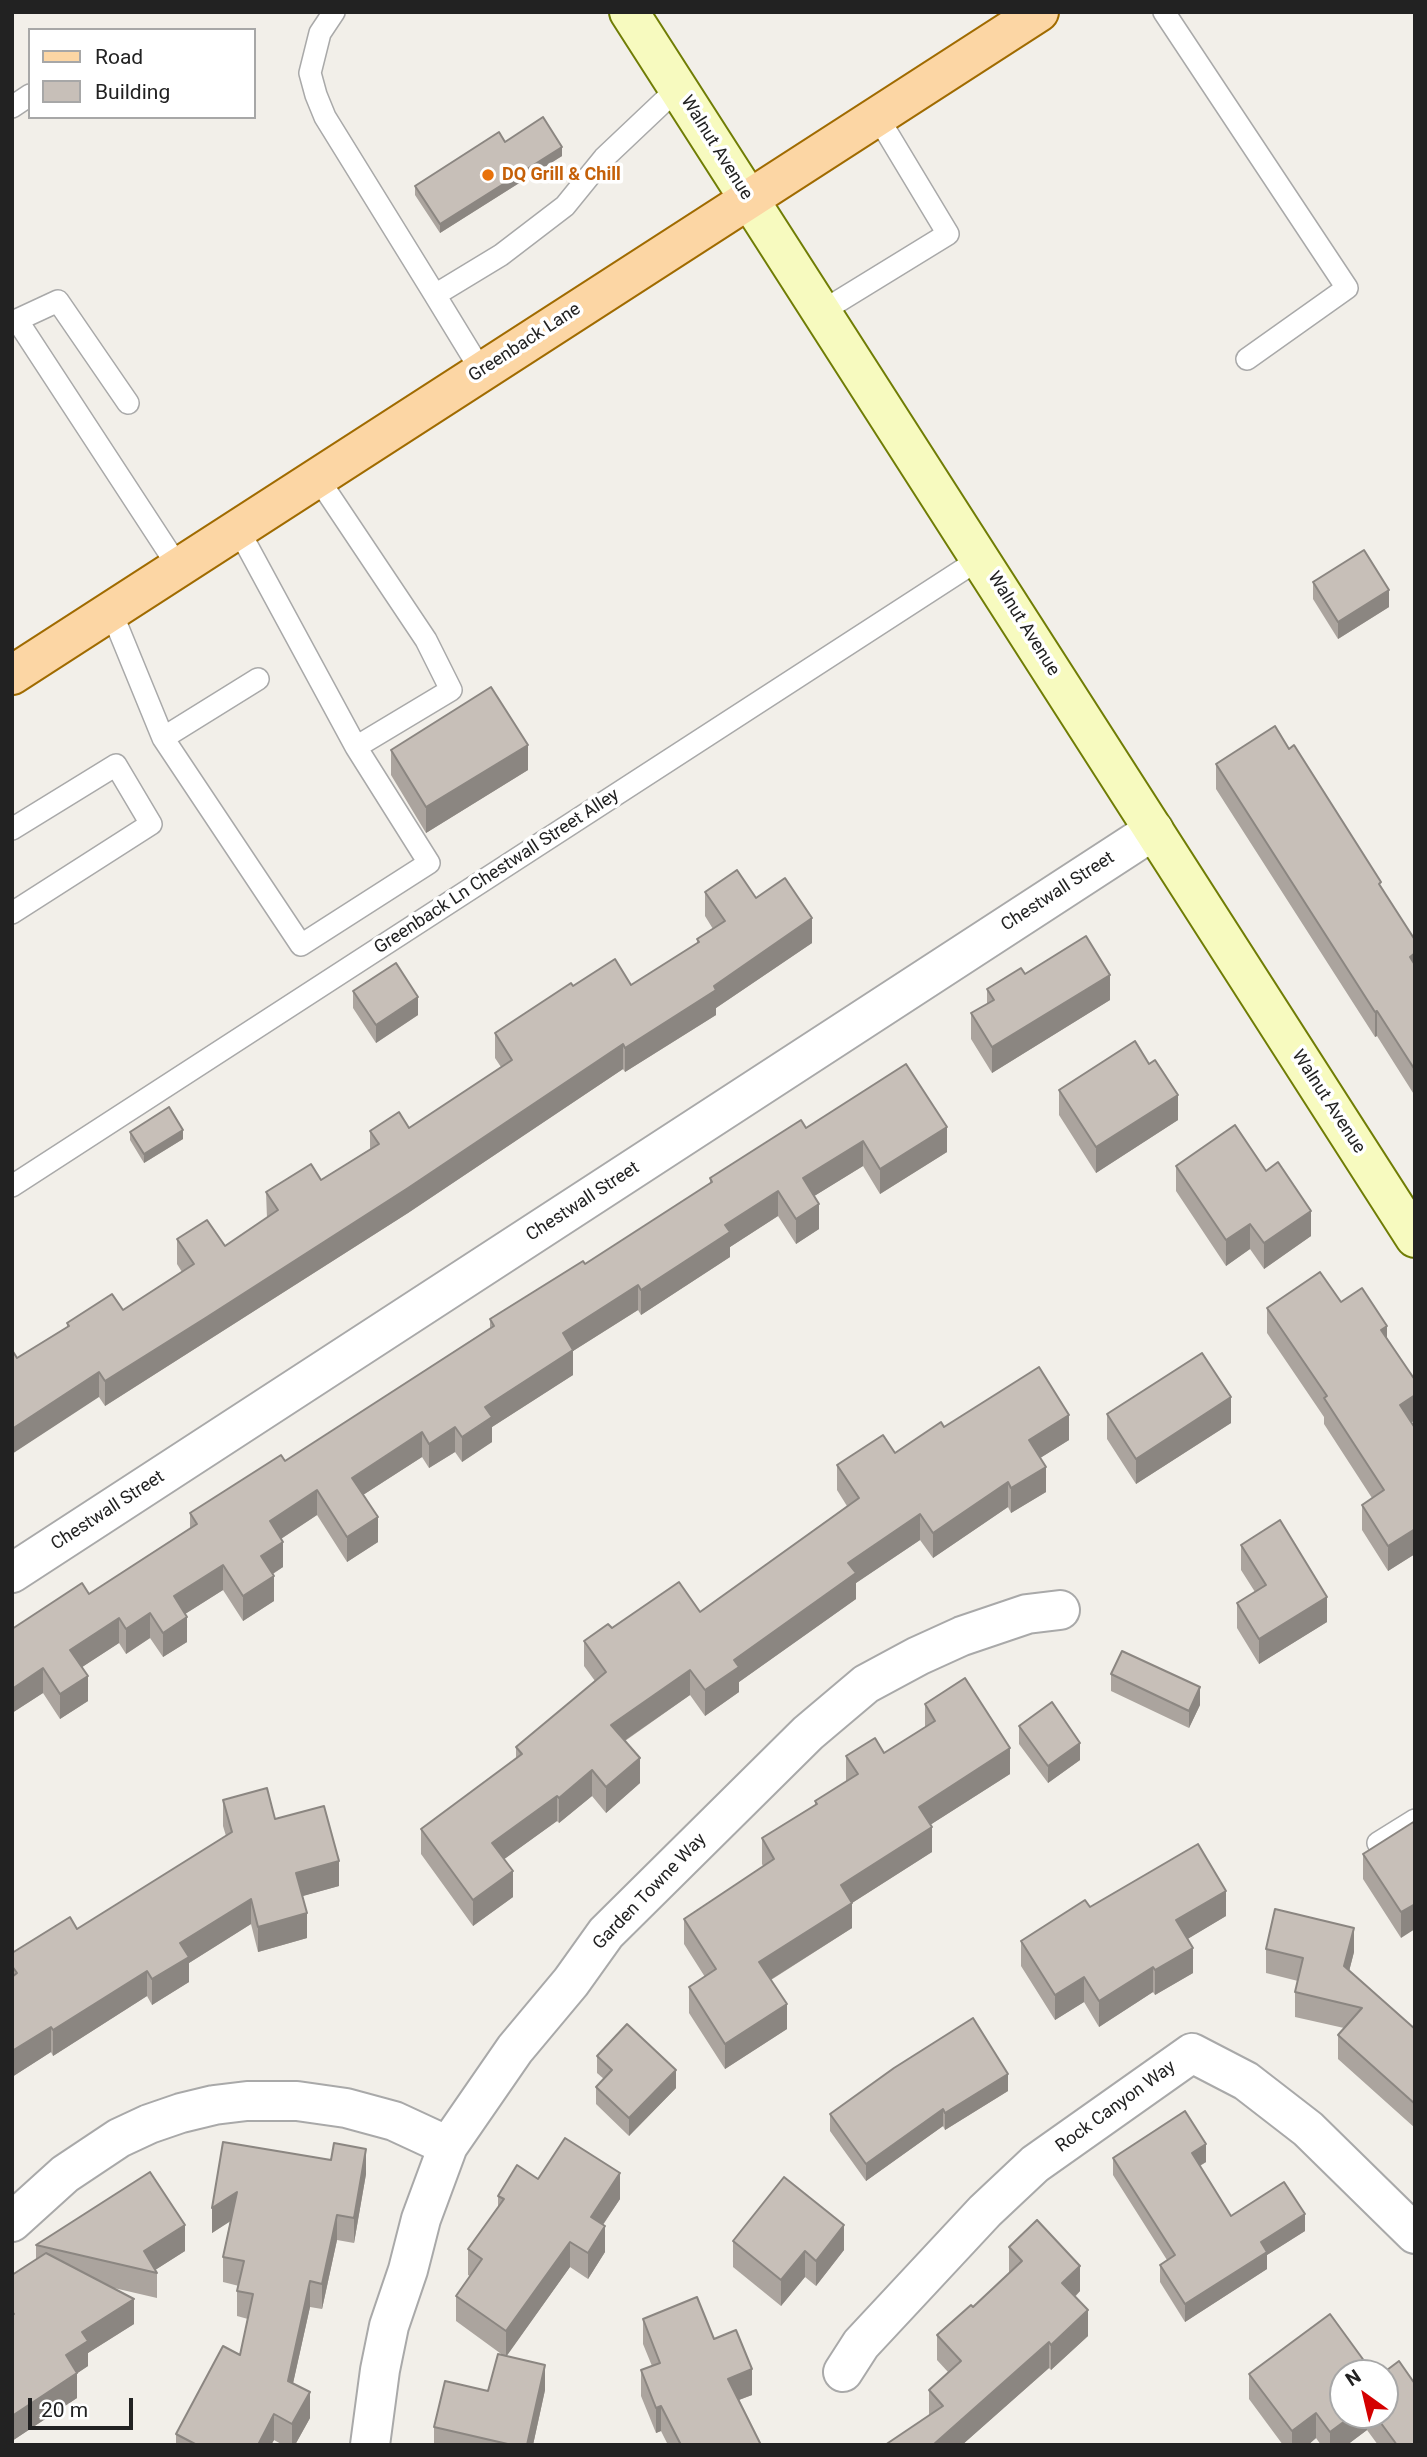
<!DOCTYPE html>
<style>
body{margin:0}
#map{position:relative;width:1427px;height:2457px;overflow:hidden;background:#f2efe9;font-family:Roboto,sans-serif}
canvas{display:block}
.frame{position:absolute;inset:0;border:14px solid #222;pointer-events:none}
.legend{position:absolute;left:28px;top:28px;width:228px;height:91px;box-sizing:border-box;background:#fff;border:2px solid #a7a7a7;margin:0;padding:9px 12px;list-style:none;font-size:21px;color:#222}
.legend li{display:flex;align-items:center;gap:14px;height:35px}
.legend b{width:35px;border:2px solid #a7a7a7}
.north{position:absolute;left:1329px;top:2359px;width:70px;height:70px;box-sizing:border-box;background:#fff;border:2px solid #a7a7a7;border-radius:50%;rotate:326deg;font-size:19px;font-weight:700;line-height:28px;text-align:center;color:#222}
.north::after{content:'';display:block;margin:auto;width:24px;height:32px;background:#d40000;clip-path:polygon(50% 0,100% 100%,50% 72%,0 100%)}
.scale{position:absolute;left:28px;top:2398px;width:105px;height:32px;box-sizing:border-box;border:4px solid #222;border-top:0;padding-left:9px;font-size:21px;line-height:24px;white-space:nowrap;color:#222;-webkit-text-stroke:5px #fff;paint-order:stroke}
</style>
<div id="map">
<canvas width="1427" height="2457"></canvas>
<div class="frame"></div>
<ul class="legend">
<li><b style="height:9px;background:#fcd6a4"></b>Road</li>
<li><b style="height:19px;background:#c7bfb8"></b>Building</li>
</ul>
<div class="north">N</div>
<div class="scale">20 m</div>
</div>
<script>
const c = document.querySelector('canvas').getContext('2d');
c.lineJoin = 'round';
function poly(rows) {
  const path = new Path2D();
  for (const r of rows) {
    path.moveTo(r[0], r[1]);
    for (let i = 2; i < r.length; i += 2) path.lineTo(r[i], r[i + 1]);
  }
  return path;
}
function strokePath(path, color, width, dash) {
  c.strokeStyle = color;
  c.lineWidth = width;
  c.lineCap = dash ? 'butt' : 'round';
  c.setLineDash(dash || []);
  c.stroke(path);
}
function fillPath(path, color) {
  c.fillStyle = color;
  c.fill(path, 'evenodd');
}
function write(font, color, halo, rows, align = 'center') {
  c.font = font + ' Roboto,sans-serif';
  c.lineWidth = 7;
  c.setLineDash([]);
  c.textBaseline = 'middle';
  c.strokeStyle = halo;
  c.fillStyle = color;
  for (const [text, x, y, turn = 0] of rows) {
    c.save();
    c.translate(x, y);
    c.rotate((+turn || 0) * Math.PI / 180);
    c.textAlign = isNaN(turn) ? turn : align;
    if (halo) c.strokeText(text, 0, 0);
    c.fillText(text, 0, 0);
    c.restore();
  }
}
const lane = poly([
 [334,12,320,33,310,73,316,95,325,117,435,295,501,255,565,206,604,158,678,88],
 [1164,12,1347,288,1247,359],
 [12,107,30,95],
 [435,295,482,372],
 [821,312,948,234,877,116],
 [17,320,58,301,128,403],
 [12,322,17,320,179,568],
 [238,529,356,747],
 [111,611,163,738,301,945,429,863,356,747,451,690,426,640,317,477],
 [163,738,258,679],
 [12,829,116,765,151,824,12,913],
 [12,1186,981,558],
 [1378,1843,1415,1820]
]);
const street = poly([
 [12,1573,1154,830],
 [12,2222,65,2174,119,2138,149,2124,181,2113,214,2105,247,2101,297,2101,346,2108,394,2121,448,2146],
 [843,2372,861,2344,985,2211,1035,2164,1192,2053,1246,2081,1308,2129,1415,2234],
 [370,2445,380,2370,389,2326,408,2270,421,2219,448,2146,515,2049,571,1982,606,1933,808,1733,866,1684,918,1656,962,1636,1027,1614,1060,1610]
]);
const secondary = poly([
 [629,12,1415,1238]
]);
const primary = poly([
 [12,675,1039,12]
]);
const wall = poly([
 [505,142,562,156,440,233,415,195,415,186],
 [1313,582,1389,607,1338,639,1313,599],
 [391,750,528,770,426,833,391,775],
 [1216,764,1381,888,1415,940,1415,1096,1377,1036,1375,1037,1216,789],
 [705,892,756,898,812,943,716,1008,716,1015,625,1072,623,1069,408,1213,105,1406,99,1397,17,1358,67,1327,67,1323,123,1310,182,1272,177,1264,177,1239,225,1246,267,1218,266,1192,321,1180,370,1149,370,1131,409,1128,501,1067,495,1058,495,1033,573,986,631,985,697,943,697,939,713,929,705,916],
 [1025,974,1110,1000,992,1073,971,1039,971,1013,987,1004,987,989],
 [353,991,418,1015,376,1043,353,1008],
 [1059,1090,1178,1120,1096,1173,1059,1115],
 [806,1128,947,1152,880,1194,863,1166,814,1196,819,1229,796,1244,778,1216,730,1247,730,1257,641,1315,638,1310,573,1351,573,1375,492,1427,492,1442,462,1462,455,1452,429,1468,422,1457,363,1495,378,1542,347,1562,317,1515,281,1539,283,1567,273,1574,274,1601,243,1621,223,1590,185,1614,187,1642,163,1657,150,1638,126,1654,119,1643,82,1667,88,1701,60,1719,43,1693,12,1713,12,1629,89,1594,190,1528,190,1513,285,1461,490,1328,490,1319,585,1264,710,1184,710,1178],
 [130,1132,183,1139,144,1163,130,1140],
 [1176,1166,1311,1236,1264,1269,1250,1249,1226,1266,1176,1191],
 [1341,1302,1387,1338,1415,1380,1415,1420,1411,1423,1415,1428,1415,1554,1388,1571,1362,1530,1362,1505,1372,1498,1324,1424,1324,1417,1267,1333,1267,1308],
 [1107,1414,1231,1423,1136,1484,1107,1439],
 [944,1427,1069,1440,1040,1458,1046,1492,1011,1513,1008,1507,933,1558,920,1540,856,1583,856,1599,739,1682,739,1692,705,1716,690,1695,625,1741,640,1783,606,1813,592,1796,559,1823,557,1821,504,1859,513,1897,473,1926,421,1854,421,1829,516,1759,516,1747,595,1681,584,1666,584,1641,612,1628,700,1612,847,1506,837,1490,837,1465,895,1453],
 [1241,1545,1327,1622,1259,1664,1237,1628,1237,1603,1255,1592,1241,1570],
 [1111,1674,1200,1705,1189,1728,1111,1691],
 [925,1704,1010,1774,930,1825,932,1852,852,1903,852,1928,771,1980,787,2029,725,2069,689,2013,689,1987,705,1977,684,1944,684,1919,763,1866,762,1864,762,1838,815,1805,815,1801,846,1782,846,1756,884,1753,925,1727],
 [1019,1726,1080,1760,1048,1783,1019,1744],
 [223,1800,275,1819,339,1886,302,1896,307,1938,258,1952,251,1924,189,1963,189,1982,152,2005,147,1996,53,2056,51,2052,12,2077,12,1953,77,1929,226,1836,223,1826],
 [1415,1821,1401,1938,1363,1879,1363,1854],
 [1090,1907,1226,1916,1187,1939,1193,1973,1155,1995,1153,1992,1099,2027,1084,2002,1055,2020,1021,1966,1021,1941],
 [1266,1949,1354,1952,1349,1971,1415,2029,1415,2128,1338,2059,1338,2035,1344,2028,1295,2017,1295,1992,1298,1981,1266,1973],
 [597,2056,676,2088,629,2136,596,2104,596,2087,604,2079,597,2073],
 [1008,2091,945,2130,943,2126,866,2181,830,2131,830,2114],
 [1113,2158,1206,2162,1200,2166,1231,2216,1305,2231,1267,2255,1267,2269,1185,2322,1160,2282,1160,2265,1167,2260,1113,2175],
 [366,2174,354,2243,337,2240,322,2309,310,2307,293,2383,310,2418,295,2445,283,2445,274,2440,271,2445,176,2445,176,2434,240,2355,248,2319,237,2316,237,2291,239,2286,223,2282,223,2257,230,2221,212,2233,212,2208],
 [538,2179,620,2199,603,2225,605,2252,588,2279,570,2267,506,2356,545,2390,533,2445,434,2445,434,2427,488,2391,504,2356,456,2321,456,2296,470,2276,468,2275,468,2249,498,2207,498,2196],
 [733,2241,844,2250,816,2286,805,2277,781,2306,733,2267],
 [36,2245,185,2251,155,2270,157,2273,157,2298,114,2288,134,2324,88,2353,88,2366,77,2373,77,2398,12,2441,12,2275,36,2260],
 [1009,2247,1080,2291,1075,2297,1088,2336,1051,2370,1049,2368,962,2445,885,2445,929,2415,929,2390,948,2372,937,2360,937,2335,973,2307,1009,2273],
 [643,2319,714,2339,752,2395,739,2400,761,2445,668,2445,661,2431,656,2433,641,2396,641,2370,652,2366,643,2344],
 [1249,2374,1343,2415,1385,2415,1415,2445,1378,2445,1367,2430,1347,2445,1321,2445,1316,2438,1308,2445,1283,2445,1249,2399]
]);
const shadedWall = poly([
 [562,147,562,156,440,233,440,224],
 [1389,590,1389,607,1338,639,1338,622],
 [528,745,528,770,426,833,426,807],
 [812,918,812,943,716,1008,716,1015,625,1072,625,1048],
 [1415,953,1415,979,1410,957],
 [1110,975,1110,1000,992,1073,992,1047],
 [418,997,418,1015,376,1043,376,1025],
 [1377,1011,1377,1036,1375,1037,1375,1012],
 [623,1044,623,1069,408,1213,105,1406,105,1381],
 [1178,1095,1178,1120,1096,1173,1096,1147],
 [947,1127,947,1152,880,1194,880,1169],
 [183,1130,183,1139,144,1163,144,1154],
 [863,1141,863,1166,803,1203,803,1178],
 [778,1191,778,1216,730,1247,730,1257,641,1315,641,1290,725,1225],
 [819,1204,819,1229,796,1244,796,1219],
 [1311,1211,1311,1236,1264,1269,1264,1243],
 [1250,1224,1250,1249,1226,1266,1226,1240],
 [638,1285,638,1310,573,1351,573,1375,492,1427,492,1442,462,1462,462,1437,485,1407,563,1333],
 [1387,1326,1387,1351,1381,1330],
 [99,1372,99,1397,12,1454,12,1429],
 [1415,1395,1415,1420,1400,1430,1400,1405],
 [1231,1397,1231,1423,1136,1484,1136,1459],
 [1069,1415,1069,1440,1029,1465,1029,1440],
 [455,1427,455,1452,429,1468,429,1444],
 [422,1432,422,1457,352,1502,352,1478],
 [1046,1467,1046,1492,1011,1513,1011,1488],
 [1008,1482,1008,1507,933,1558,933,1533],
 [317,1490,317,1515,270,1546,270,1521],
 [920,1514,920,1540,856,1583,856,1599,739,1682,739,1692,705,1716,705,1690,734,1660,848,1563],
 [378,1517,378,1542,347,1562,347,1537],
 [1415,1529,1415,1554,1388,1571,1388,1546],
 [283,1542,283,1567,261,1581,261,1556],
 [223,1565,223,1590,174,1621,174,1596],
 [274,1576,274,1601,243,1621,243,1596],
 [1327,1597,1327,1622,1259,1664,1259,1639],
 [150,1613,150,1638,126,1654,126,1629],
 [187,1617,187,1642,163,1657,163,1633],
 [119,1618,119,1643,70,1675,70,1650],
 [43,1668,43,1693,12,1713,12,1689],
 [690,1670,690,1695,611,1750,611,1725],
 [88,1676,88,1701,60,1719,60,1694],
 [1200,1687,1200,1705,1189,1728,1189,1711],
 [1080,1743,1080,1760,1048,1783,1048,1766],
 [1010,1748,1010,1774,919,1832,919,1807],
 [640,1758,640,1783,606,1813,606,1787],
 [592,1770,592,1796,559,1823,559,1798],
 [557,1796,557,1821,492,1868,492,1843],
 [932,1827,932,1852,841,1910,841,1885],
 [339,1861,339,1886,296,1898,296,1873],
 [513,1871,513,1897,473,1926,473,1900],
 [1226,1891,1226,1916,1176,1946,1176,1920],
 [251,1899,251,1924,189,1963,189,1982,152,2005,152,1979,180,1943],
 [852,1903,852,1928,759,1987,759,1962],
 [1415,1904,1415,1929,1401,1938,1401,1912],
 [307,1913,307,1938,258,1952,258,1927],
 [1354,1928,1354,1952,1344,1991,1344,1966],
 [1193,1948,1193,1973,1155,1995,1155,1970],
 [1153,1967,1153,1992,1099,2027,1099,2001],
 [147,1971,147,1996,53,2056,53,2030],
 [1084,1977,1084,2002,1055,2020,1055,1995],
 [787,2004,787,2029,725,2069,725,2044],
 [51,2027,51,2052,12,2077,12,2051],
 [676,2070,676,2088,629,2136,629,2118],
 [1008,2074,1008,2091,945,2130,945,2113],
 [943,2109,943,2126,866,2181,866,2164],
 [1206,2144,1206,2162,1192,2170,1192,2153],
 [366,2149,366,2174,354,2243,354,2218],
 [620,2173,620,2199,591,2242,591,2217],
 [237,2192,237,2217,212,2233,212,2208],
 [1305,2214,1305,2231,1267,2255,1267,2269,1185,2322,1185,2304,1261,2242],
 [337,2215,337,2240,322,2309,322,2284],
 [185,2225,185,2251,152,2272,144,2251],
 [844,2225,844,2250,816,2286,816,2261],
 [605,2226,605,2252,588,2279,588,2253],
 [570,2242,570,2267,506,2357,506,2331],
 [805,2251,805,2277,781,2306,781,2280],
 [1080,2266,1080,2291,1062,2309,1062,2283],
 [310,2281,310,2307,288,2406,288,2381],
 [134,2299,134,2324,88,2353,88,2366,66,2381,66,2355,82,2332],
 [1088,2310,1088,2336,1051,2370,1051,2345],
 [1049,2342,1049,2368,962,2445,933,2445],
 [545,2365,545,2390,533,2445,527,2445],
 [752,2369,752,2395,728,2404,728,2379],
 [77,2373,77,2398,12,2441,12,2416],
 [310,2392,310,2418,295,2445,292,2445,292,2424],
 [661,2406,661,2431,656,2433,656,2408],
 [1316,2413,1316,2438,1308,2445,1292,2445,1292,2431],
 [274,2414,274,2440,271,2445,258,2445],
 [1353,2415,1367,2415,1367,2430,1347,2445,1330,2445,1330,2432]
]);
const building = poly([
 [543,117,562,147,440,224,415,186,499,132,505,142,543,117],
 [1364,550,1389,590,1338,622,1313,582,1364,550],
 [491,687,528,745,426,807,391,750,491,687],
 [1275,726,1289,749,1294,745,1381,882,1379,884,1415,940,1415,953,1410,957,1415,965,1415,1070,1377,1011,1375,1012,1216,764,1275,726],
 [737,870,756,898,785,878,812,918,714,986,716,990,625,1048,623,1044,408,1188,207,1317,105,1381,99,1372,12,1429,12,1350,17,1358,69,1326,67,1323,112,1294,123,1310,194,1264,177,1239,207,1220,225,1246,278,1210,266,1192,311,1164,321,1180,379,1144,370,1131,399,1112,409,1128,512,1060,495,1033,571,983,573,986,615,959,631,985,699,942,697,939,725,921,705,892,737,870],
 [1086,936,1110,975,992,1047,971,1013,994,1000,987,989,1021,968,1025,974,1086,936],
 [396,963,418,997,376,1025,353,991,396,963],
 [1135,1041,1149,1064,1155,1060,1178,1095,1096,1147,1059,1090,1135,1041],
 [906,1064,947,1127,880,1169,863,1141,803,1178,819,1204,796,1219,778,1191,725,1225,730,1232,641,1290,638,1285,563,1333,573,1350,485,1407,492,1417,462,1437,455,1427,429,1444,422,1432,352,1478,378,1517,347,1537,317,1490,270,1521,283,1542,261,1556,274,1576,243,1596,223,1565,174,1596,187,1617,163,1633,150,1613,126,1629,119,1618,70,1650,88,1676,60,1694,43,1668,12,1689,12,1629,82,1583,89,1594,197,1524,190,1513,281,1455,285,1461,494,1326,490,1319,583,1261,585,1264,712,1182,710,1178,801,1120,806,1128,906,1064],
 [169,1107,183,1130,144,1154,130,1132,169,1107],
 [1235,1125,1266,1171,1278,1162,1311,1211,1264,1243,1250,1224,1226,1240,1176,1166,1235,1125],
 [1320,1272,1341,1302,1362,1288,1387,1326,1381,1330,1415,1380,1415,1395,1400,1405,1415,1428,1415,1529,1388,1546,1362,1505,1384,1490,1324,1398,1327,1396,1267,1308,1320,1272],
 [1202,1353,1231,1397,1136,1459,1107,1414,1202,1353],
 [1039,1367,1069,1415,1029,1440,1046,1467,1011,1488,1008,1482,933,1533,920,1514,848,1563,856,1573,734,1660,739,1667,705,1690,690,1670,611,1725,640,1758,606,1787,592,1770,559,1798,557,1796,492,1843,513,1871,473,1900,421,1829,522,1754,516,1747,606,1672,584,1641,608,1624,612,1628,679,1582,700,1612,859,1498,837,1465,883,1435,895,1453,941,1422,944,1427,1039,1367],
 [1280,1520,1327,1597,1259,1639,1237,1603,1266,1585,1241,1545,1280,1520],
 [1122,1651,1200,1687,1189,1711,1111,1674,1122,1651],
 [965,1678,1010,1748,919,1807,932,1827,841,1885,852,1903,759,1962,787,2004,725,2044,689,1987,716,1969,684,1919,774,1859,762,1838,817,1804,815,1801,858,1774,846,1756,875,1738,884,1753,935,1721,925,1704,965,1678],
 [1052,1702,1080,1743,1048,1766,1019,1726,1052,1702],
 [267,1788,275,1819,324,1806,339,1861,296,1873,307,1913,258,1927,251,1899,180,1943,189,1957,152,1979,147,1971,53,2030,51,2027,12,2051,12,1977,17,1973,12,1966,12,1953,70,1917,77,1929,232,1832,223,1800,267,1788],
 [1415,1821,1415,1904,1401,1912,1363,1854,1415,1821],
 [1198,1844,1226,1891,1176,1920,1193,1948,1155,1970,1153,1967,1099,2001,1084,1977,1055,1995,1021,1941,1085,1900,1090,1907,1198,1844],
 [1275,1909,1354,1928,1344,1966,1415,2029,1415,2104,1338,2035,1362,2008,1295,1992,1303,1958,1266,1949,1275,1909],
 [973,2018,1008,2074,945,2113,943,2109,866,2164,830,2114,894,2068,973,2018],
 [627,2024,676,2070,629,2118,596,2087,612,2070,597,2056,627,2024],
 [1185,2111,1206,2144,1192,2153,1231,2216,1284,2182,1305,2214,1261,2242,1267,2252,1185,2304,1160,2265,1175,2255,1113,2158,1185,2111],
 [565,2138,620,2173,591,2217,605,2226,588,2253,570,2242,506,2331,456,2296,482,2259,468,2249,504,2199,498,2196,517,2165,538,2179,565,2138],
 [223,2142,331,2160,334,2143,366,2149,354,2218,337,2215,322,2284,310,2281,288,2381,310,2392,292,2424,274,2414,258,2445,197,2445,176,2434,223,2346,240,2355,253,2294,237,2291,244,2261,223,2257,237,2192,212,2208,223,2142],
 [150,2172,185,2225,144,2251,157,2273,36,2245,150,2172],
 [784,2177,844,2225,816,2261,805,2251,781,2280,733,2241,784,2177],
 [1037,2220,1080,2266,1062,2283,1088,2310,1051,2345,1049,2342,933,2445,885,2445,943,2406,929,2390,961,2361,937,2335,971,2305,973,2307,1022,2261,1009,2247,1037,2220],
 [46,2253,134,2299,82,2332,88,2341,66,2355,77,2373,12,2416,12,2315,14,2314,12,2311,12,2275,46,2253],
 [697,2297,714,2339,736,2330,752,2369,728,2379,761,2445,681,2445,661,2406,656,2408,641,2370,660,2363,643,2319,697,2297],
 [1330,2314,1373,2373,1343,2373,1343,2415,1353,2415,1330,2432,1316,2413,1292,2431,1249,2374,1330,2314],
 [498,2354,545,2365,527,2445,512,2445,434,2427,445,2381,488,2391,498,2354],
 [1399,2361,1415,2384,1415,2445,1397,2445,1375,2415,1385,2415,1385,2373,1383,2373,1399,2361]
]);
const markers = [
 [488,175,7,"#e8710a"]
];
const streetNames = [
 ["Walnut Avenue",716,148,58],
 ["Greenback Lane",525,343,-33],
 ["Walnut Avenue",1023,624,58],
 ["Greenback Ln Chestwall Street Alley",497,872,-33],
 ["Chestwall Street",1058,892,-33],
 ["Walnut Avenue",1328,1102,57],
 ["Chestwall Street",583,1202,-33],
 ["Chestwall Street",108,1511,-33],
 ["Garden Towne Way",650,1892,-46],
 ["Rock Canyon Way",1116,2107,-36]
];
const foodNames = [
 ["DQ Grill & Chill",502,175]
];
strokePath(lane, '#a9a9a9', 24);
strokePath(street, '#a9a9a9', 42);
strokePath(secondary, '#707d05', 42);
strokePath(primary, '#a06b00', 42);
strokePath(lane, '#fff', 21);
strokePath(street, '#fff', 38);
strokePath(secondary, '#f7fabf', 38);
strokePath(primary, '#fcd6a4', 38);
fillPath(wall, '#aba49e');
fillPath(shadedWall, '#8b8681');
fillPath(building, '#c7bfb8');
strokePath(building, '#8b8681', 2);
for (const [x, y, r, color] of markers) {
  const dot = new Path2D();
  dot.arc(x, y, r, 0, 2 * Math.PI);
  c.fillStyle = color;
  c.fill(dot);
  strokePath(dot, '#fff', 2.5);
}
write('18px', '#222', '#fff', streetNames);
write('bold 18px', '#c56008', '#fff', foodNames, 'left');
</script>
